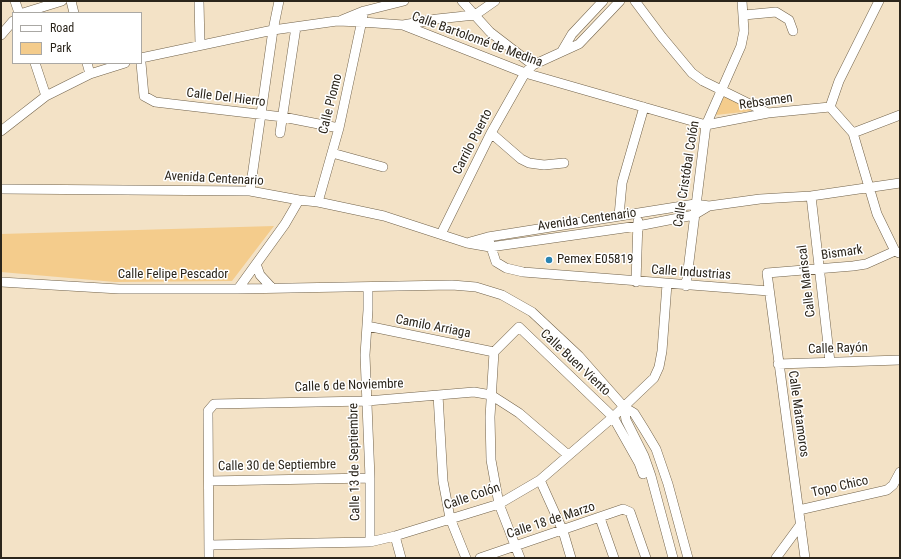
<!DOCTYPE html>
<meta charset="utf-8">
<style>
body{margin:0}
#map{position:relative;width:901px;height:559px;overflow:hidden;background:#f3e2c6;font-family:"Roboto Condensed",sans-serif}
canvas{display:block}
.frame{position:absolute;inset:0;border:2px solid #2b251b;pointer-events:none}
.legend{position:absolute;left:12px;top:12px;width:130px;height:52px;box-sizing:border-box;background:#fff;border:1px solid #aaa8a4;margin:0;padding:5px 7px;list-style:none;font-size:12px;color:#2b251b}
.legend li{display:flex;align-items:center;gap:8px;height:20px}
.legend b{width:20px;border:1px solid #aaa8a4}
</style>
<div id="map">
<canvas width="901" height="559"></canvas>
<div class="frame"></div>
<ul class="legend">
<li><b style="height:5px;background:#fff"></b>Road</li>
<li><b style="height:11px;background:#f4cc8c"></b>Park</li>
</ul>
</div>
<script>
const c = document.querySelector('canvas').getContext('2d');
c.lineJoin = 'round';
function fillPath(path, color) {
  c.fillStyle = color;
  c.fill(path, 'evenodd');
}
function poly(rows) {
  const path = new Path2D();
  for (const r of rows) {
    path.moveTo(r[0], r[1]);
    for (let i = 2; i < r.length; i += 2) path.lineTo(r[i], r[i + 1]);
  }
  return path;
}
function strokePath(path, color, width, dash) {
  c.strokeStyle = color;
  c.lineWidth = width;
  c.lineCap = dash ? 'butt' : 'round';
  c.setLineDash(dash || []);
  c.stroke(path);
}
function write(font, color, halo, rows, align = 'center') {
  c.font = font + ' "Roboto Condensed",sans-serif';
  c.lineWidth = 3;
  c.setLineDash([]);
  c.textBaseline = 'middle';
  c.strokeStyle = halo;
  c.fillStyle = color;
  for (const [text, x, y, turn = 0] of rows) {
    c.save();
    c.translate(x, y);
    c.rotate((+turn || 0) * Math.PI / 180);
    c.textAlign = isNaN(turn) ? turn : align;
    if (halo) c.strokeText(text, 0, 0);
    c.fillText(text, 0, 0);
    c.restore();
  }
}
const green = poly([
 [725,94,752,111,716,115],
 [274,226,232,281,115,282,1,272,1,234]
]);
const minor = poly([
 [15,1,19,13],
 [71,1,74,13],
 [199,1,200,45],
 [462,1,490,32,533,65],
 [635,1,662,37,692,73,703,81,768,113],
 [23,13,62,1],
 [744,15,776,12,789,20,793,31],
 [342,20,364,11,404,1],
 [403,25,437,19,475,15,495,1],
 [1,35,13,21],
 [562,51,572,34,603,1],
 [141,58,273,30,337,21,362,22,403,25,525,73,706,125,768,113,830,107],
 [35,63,46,96],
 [87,63,90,74],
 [141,63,144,96,155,102,283,117,339,128],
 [830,107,853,133,877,214,895,251,899,253],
 [830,107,839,81,879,1],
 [1,131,46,96,90,74,125,63],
 [280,133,296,27],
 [491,133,521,159,529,163,544,165,564,163],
 [853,133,900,115],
 [332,153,383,167],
 [1,189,250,191,299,200,318,202,384,216,467,243,490,247,638,226,694,215,709,206],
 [250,191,273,30,279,1],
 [811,196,830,362],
 [318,202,339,128,364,11],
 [619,216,622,183,644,107],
 [441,234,491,133,525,73,533,65,579,44,620,1],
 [489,241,496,262,506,268,523,272,769,291],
 [470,242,488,237,695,204,709,206,760,199,811,196,900,183],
 [256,264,260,275,272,288],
 [1,282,119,289,238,289,285,224,299,200],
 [636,282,638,221],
 [686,286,706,125,741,46,744,31,742,1],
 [368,287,368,310,365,355,370,478,370,542],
 [238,289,452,285,476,287,502,295,532,312,579,356,624,407,634,413,644,429,656,449,668,484,688,558],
 [367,326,494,352],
 [778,364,900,360],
 [438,395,443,481,450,518,466,558],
 [624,407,626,420,644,456,651,476,673,558],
 [540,480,563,531,571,558],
 [209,481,370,478],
 [799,510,887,490,893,485,900,472],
 [600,518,614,558],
 [395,536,401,558],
 [209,545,370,542,395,536,499,504,540,480,613,417,654,378,659,367,662,351,667,284],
 [209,558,208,411,214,404,367,401,474,392,491,395,519,413,568,455],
 [480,558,623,509,630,512,646,558],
 [520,558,499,504,491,460,490,417,494,352,519,327,613,417,639,463,643,474],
 [776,558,801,524],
 [805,558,767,273,853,266,866,264,895,251]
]);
const markers = [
 [549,260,4,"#2a84b2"]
];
const streetNames = [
 ["Calle Bartolomé de Medina",477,40,20],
 ["Calle Del Hierro",226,98,7],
 ["Rebsamen",766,102,-8],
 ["Calle Plomo",331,104,-76],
 ["Carrilo Puerto",473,142,-63],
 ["Calle Cristóbal Colón",687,174,-81],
 ["Avenida Centenario",214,179,3],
 ["Avenida Centenario",587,220,-8],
 ["Bismark",842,253,-8],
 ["Calle Industrias",691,273,4],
 ["Calle Felipe Pescador",173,275],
 ["Calle Mariscal",807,281,-97],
 ["Camilo Arriaga",433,327,11],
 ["Calle Rayón",838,349,-2],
 ["Calle Buen Viento",575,363,43],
 ["Calle 6 de Noviembre",349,386,-2],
 ["Calle Matamoros",798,414,82],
 ["Calle 13 de Septiembre",355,462,-91],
 ["Calle 30 de Septiembre",277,466,-1],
 ["Topo Chico",840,487,-13],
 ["Calle Colón",472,497,-19],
 ["Calle 18 de Marzo",551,521,-18]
];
const poiNames = [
 ["Pemex E05819",557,260]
];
fillPath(green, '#f4cc8c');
strokePath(minor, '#71624a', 10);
strokePath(minor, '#fff', 9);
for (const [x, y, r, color] of markers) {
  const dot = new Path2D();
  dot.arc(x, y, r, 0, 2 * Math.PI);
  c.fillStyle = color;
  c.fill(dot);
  strokePath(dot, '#fff', 1.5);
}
write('13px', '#2b251b', '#fff', streetNames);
write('13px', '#2b251b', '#fff', poiNames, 'left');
</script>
